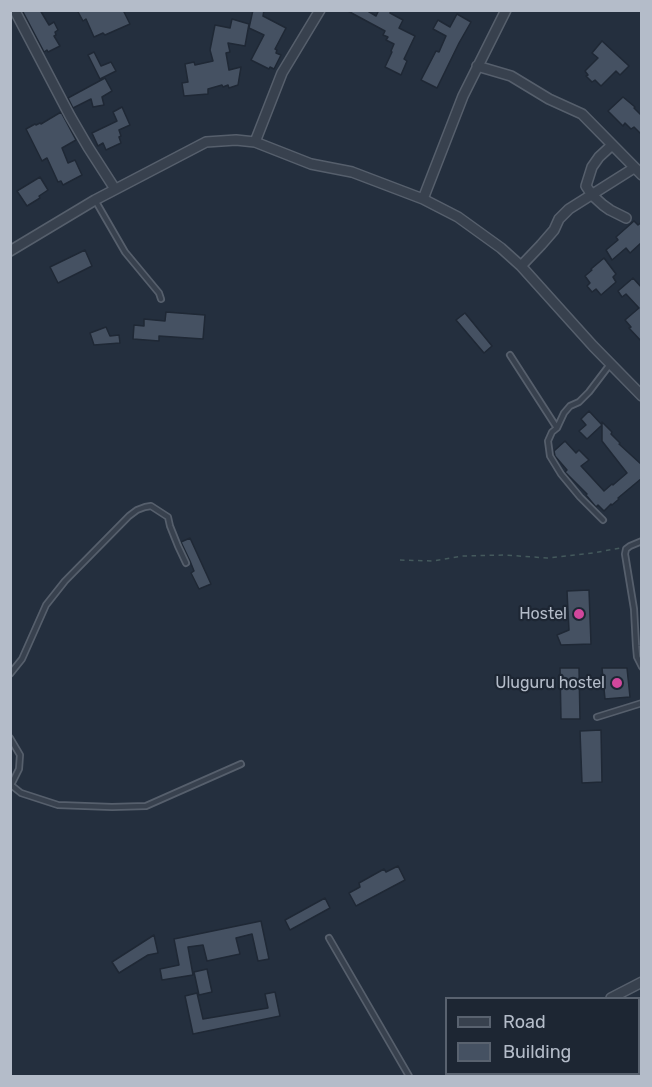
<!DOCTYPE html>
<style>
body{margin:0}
#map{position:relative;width:652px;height:1087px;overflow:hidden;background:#242f3e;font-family:Rubik,sans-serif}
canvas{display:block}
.frame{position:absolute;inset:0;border:12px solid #b4bcc9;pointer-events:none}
.legend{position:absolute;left:445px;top:997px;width:195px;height:78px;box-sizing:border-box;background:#1d2633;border:2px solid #59626f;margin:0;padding:8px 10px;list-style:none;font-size:18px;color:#b4bcc9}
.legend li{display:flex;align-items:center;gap:12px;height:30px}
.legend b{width:30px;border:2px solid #59626f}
</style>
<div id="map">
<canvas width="652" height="1087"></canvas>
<div class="frame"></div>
<ul class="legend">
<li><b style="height:8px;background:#38414e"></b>Road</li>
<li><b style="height:16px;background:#455162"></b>Building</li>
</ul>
</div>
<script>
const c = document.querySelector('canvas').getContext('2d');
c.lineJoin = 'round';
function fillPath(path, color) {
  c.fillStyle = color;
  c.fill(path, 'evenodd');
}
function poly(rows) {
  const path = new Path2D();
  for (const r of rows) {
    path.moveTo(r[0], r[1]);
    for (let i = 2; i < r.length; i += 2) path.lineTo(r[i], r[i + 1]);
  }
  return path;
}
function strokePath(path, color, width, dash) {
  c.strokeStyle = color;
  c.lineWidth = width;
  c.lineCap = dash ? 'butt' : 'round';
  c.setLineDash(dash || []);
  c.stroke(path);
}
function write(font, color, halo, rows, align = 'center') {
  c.font = font + ' Rubik,sans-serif';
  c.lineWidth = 4.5;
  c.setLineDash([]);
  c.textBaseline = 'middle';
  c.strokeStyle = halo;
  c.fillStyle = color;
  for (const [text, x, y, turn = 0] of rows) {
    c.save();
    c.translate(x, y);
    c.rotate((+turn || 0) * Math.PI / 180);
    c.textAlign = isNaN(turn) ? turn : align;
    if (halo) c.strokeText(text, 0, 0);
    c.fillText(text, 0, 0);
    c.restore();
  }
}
const building = poly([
 [22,10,40,10,49,25,54,22,58,30,55,32,56,35,54,36,60,46,48,52,47,50,44,52,22,10],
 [77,10,123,10,130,24,105,35,103,33,94,37,86,19,83,21,77,10],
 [253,10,264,10,263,16,286,28,275,49,277,50,276,53,281,55,274,69,270,67,269,69,251,60,264,35,249,28,253,10],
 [346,10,366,10,376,16,379,10,391,10,390,13,403,20,399,28,415,36,404,59,407,61,401,75,385,67,392,52,391,51,394,44,386,40,388,37,383,35,385,31,346,10],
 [457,14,471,22,459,43,437,88,421,80,436,51,439,52,446,36,433,29,438,20,450,27,457,14],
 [232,19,249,24,245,46,228,43,230,52,226,53,229,70,241,67,238,85,229,88,228,85,223,87,222,85,208,89,208,94,184,96,182,83,188,82,185,64,194,62,195,65,213,61,210,50,215,25,230,28,232,19],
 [602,41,629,66,620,75,616,71,601,86,595,80,592,82,586,76,588,75,585,71,598,58,592,53,602,41],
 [94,52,101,66,111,62,116,71,100,79,88,55,94,52],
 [105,78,112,91,102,97,104,105,93,107,91,99,73,108,68,98,105,78],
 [623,97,635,107,634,108,642,116,642,135,634,127,631,129,625,123,623,126,608,111,623,97],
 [122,107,130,125,119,130,121,136,119,137,121,143,106,150,103,143,98,146,92,133,117,121,113,112,122,107],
 [61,112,76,140,62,148,68,163,75,160,82,175,63,185,61,181,58,182,47,158,42,161,26,129,35,124,36,125,40,123,41,124,61,112],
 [40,177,48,190,39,196,40,198,27,206,17,191,40,177],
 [634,221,638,225,642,222,642,242,630,253,626,248,612,260,606,250,618,240,616,237,634,221],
 [85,250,92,266,58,283,50,267,85,250],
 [604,258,616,274,613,277,616,282,601,295,596,289,592,292,587,286,590,283,585,276,592,270,591,269,604,258],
 [633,278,642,288,642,342,629,328,631,327,625,320,639,308,626,294,622,297,618,291,633,278],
 [166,312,205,315,203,339,159,336,159,341,133,339,134,325,144,326,144,319,165,321,166,312],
 [465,313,492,346,484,353,456,320,465,313],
 [106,327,110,336,119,335,120,343,94,345,90,333,106,327],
 [589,411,602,425,587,439,579,431,586,425,581,419,589,411],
 [602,422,612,432,611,434,620,443,619,444,642,465,642,478,618,498,619,499,612,505,611,504,604,511,598,505,596,507,586,495,587,494,565,472,567,470,555,456,554,451,565,441,576,453,579,450,589,460,581,466,604,491,612,484,613,485,627,473,602,441,602,422],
 [190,538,211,584,199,589,191,573,194,571,190,561,181,542,190,538],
 [589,590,591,644,561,645,557,635,569,630,567,591,589,590],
 [560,668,579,668,580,719,561,719,560,668],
 [602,668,627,668,630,697,605,699,602,668],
 [601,730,602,782,582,783,580,731,601,730],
 [398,866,405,880,356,906,349,893,360,887,359,883,384,869,386,872,398,866],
 [325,898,330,908,290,930,285,920,325,898],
 [261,921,269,959,258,961,252,934,236,938,240,954,207,961,203,945,188,947,193,975,162,980,160,969,179,965,174,939,261,921],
 [154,935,158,953,148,955,119,973,112,962,154,935],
 [207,969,212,992,199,995,194,972,207,969],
 [275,992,280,1016,193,1034,185,996,197,993,203,1019,268,1008,265,994,275,992]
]);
const path = poly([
 [400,560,433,561,462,556,505,555,547,558,593,553,620,548]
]);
const lane = poly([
 [95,200,125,252,159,293,161,299],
 [510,355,557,428],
 [603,520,580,497,561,474,550,456,548,441,552,432,557,428,564,413,570,406,579,402,589,392,611,363],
 [642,541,630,546,626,549,625,554,634,609,636,646,637,657,642,667],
 [10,674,22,659,46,605,65,581,129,516,137,510,145,507,151,506,168,517,170,526,178,546,186,563],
 [597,717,642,703],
 [10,738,20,755,19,769,11,785,21,793,58,805,112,807,146,806,241,764],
 [329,938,409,1076]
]);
const street = poly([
 [15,11,70,116,88,147,115,189],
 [477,66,511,76,549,99,582,114,642,175],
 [255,142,282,73,320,10],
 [612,145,599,157,592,167,586,186,592,195,603,205,610,210,626,218],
 [423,199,463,96,506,10],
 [10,251,95,200,206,142,236,140,255,142,311,164,352,172,423,199,458,217,501,248,521,266,593,346,642,396],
 [521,266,541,245,554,230,559,219,569,209,634,168],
 [611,998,642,982],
 [587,1074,588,1076],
 [473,1076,478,1074]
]);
const markers = [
 [579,614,6,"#d1479c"],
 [617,683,6,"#d1479c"]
];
const poiNames = [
 ["Hostel",567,614],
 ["Uluguru hostel",605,683]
];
fillPath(building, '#455162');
strokePath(building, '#1f2835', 1.5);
strokePath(lane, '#565f6c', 8);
strokePath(street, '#565f6c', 12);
strokePath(path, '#44595c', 1.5, [4.5, 4.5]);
strokePath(lane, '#38414e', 4.5);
strokePath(street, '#38414e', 9);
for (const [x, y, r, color] of markers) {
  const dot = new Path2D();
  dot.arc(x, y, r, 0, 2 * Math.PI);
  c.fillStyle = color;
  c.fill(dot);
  strokePath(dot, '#1d2633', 2);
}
write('16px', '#b4bcc9', '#1d2633', poiNames, 'right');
</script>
